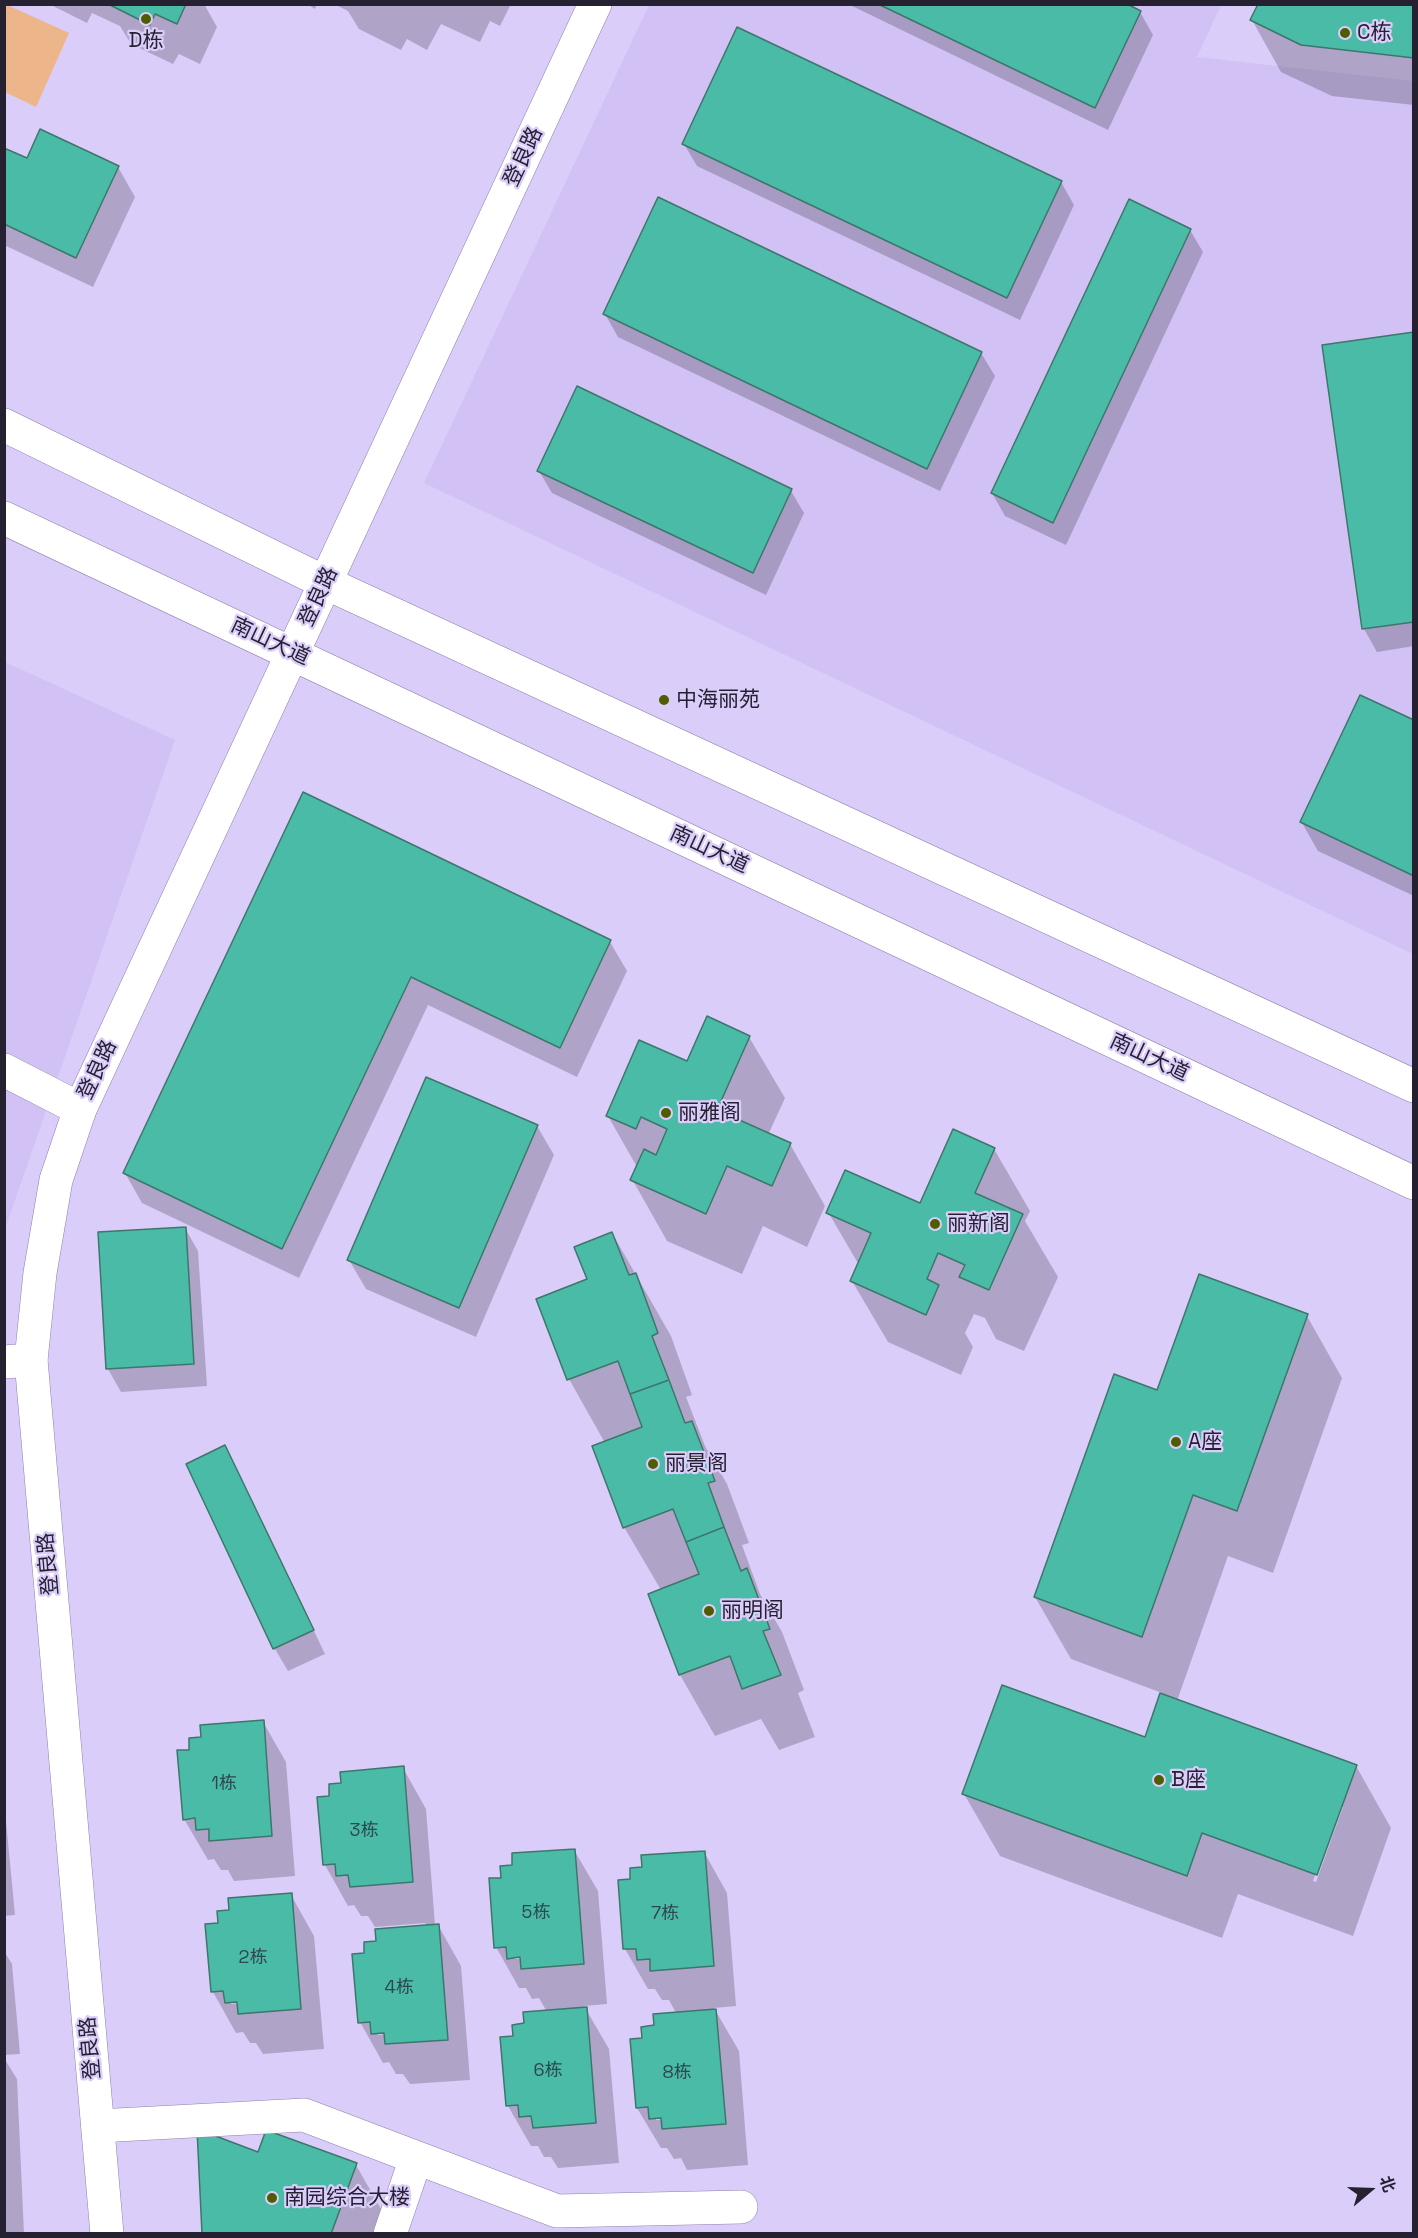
<!DOCTYPE html>
<meta charset="utf-8">
<style>
body{margin:0}
#map{position:relative;width:1418px;height:2238px;overflow:hidden;background:#dbcdfa;font-family:"Space Grotesk","Noto Sans SC",sans-serif}
canvas{display:block}
.frame{position:absolute;inset:0;border:6px solid #262131;pointer-events:none}
.north{position:absolute;left:1340px;top:2160px;width:60px;height:60px;-webkit-text-stroke:4px #dbcdfa;paint-order:stroke;rotate:71deg;font-size:16px;font-weight:700;line-height:24px;text-align:center;color:#262131}
.north::after{content:'';display:block;margin:auto;width:21px;height:27px;background:#262131;clip-path:polygon(50% 0,100% 100%,50% 72%,0 100%)}
</style>
<div id="map">
<canvas width="1418" height="2238"></canvas>
<div class="frame"></div>
<div class="north">北</div>
</div>
<script>
const c = document.querySelector('canvas').getContext('2d');
c.lineJoin = 'round';
function fillPath(path, color) {
  c.fillStyle = color;
  c.fill(path, 'evenodd');
}
function poly(rows) {
  const path = new Path2D();
  for (const r of rows) {
    path.moveTo(r[0], r[1]);
    for (let i = 2; i < r.length; i += 2) path.lineTo(r[i], r[i + 1]);
  }
  return path;
}
function strokePath(path, color, width, dash) {
  c.strokeStyle = color;
  c.lineWidth = width;
  c.lineCap = dash ? 'butt' : 'round';
  c.setLineDash(dash || []);
  c.stroke(path);
}
function write(font, color, halo, rows, align = 'center') {
  c.font = font + ' "Space Grotesk","Noto Sans SC",sans-serif';
  c.lineWidth = 4.5;
  c.setLineDash([]);
  c.textBaseline = 'middle';
  c.strokeStyle = halo;
  c.fillStyle = color;
  for (const [text, x, y, turn = 0] of rows) {
    c.save();
    c.translate(x, y);
    c.rotate((+turn || 0) * Math.PI / 180);
    c.textAlign = isNaN(turn) ? turn : align;
    if (halo) c.strokeText(text, 0, 0);
    c.fillText(text, 0, 0);
    c.restore();
  }
}
const built = poly([
 [649,5,1221,5,1197,57,1413,81,1413,954,424,483],
 [5,662,175,740,5,1229]
]);
const green = poly([
 [5,4,69,33,36,107,5,92]
]);
const shadow = poly([
 [49,4,204,4,217,27,200,64,179,54,173,64,131,44,120,26,92,13,87,23],
 [307,4,317,4,315,9],
 [334,4,511,4,500,26,490,21,480,42,441,24,427,50,407,39,401,50,359,29,348,11],
 [848,4,1124,4,1140,12,1153,35,1108,130],
 [1414,4,1414,105,1332,96,1281,72,1252,20],
 [684,144,1061,182,1074,205,1020,320,697,166],
 [4,149,27,160,118,167,135,197,93,287,4,245],
 [1190,230,1203,252,1066,545,1005,516,992,493],
 [605,314,981,353,995,376,940,491,618,337],
 [1414,334,1414,646,1377,652,1364,629,1323,347],
 [539,471,791,491,804,513,766,595,552,493],
 [1414,722,1414,896,1318,851,1301,821],
 [303,794,610,942,627,971,577,1077,428,1005,299,1278,142,1203,125,1173],
 [749,1037,785,1098,768,1135,790,1144,825,1206,807,1247,763,1226,742,1274,667,1241,632,1179,637,1167,608,1116,688,1063],
 [537,1126,554,1155,476,1337,366,1289,349,1260],
 [994,1149,1030,1211,1025,1221,1058,1277,1024,1351,996,1339,985,1318,974,1314,965,1333,973,1347,961,1375,888,1342,852,1281,859,1265,828,1212,920,1205],
 [185,1228,198,1251,207,1386,121,1392,108,1369,100,1233],
 [612,1233,671,1336,692,1395,686,1397,705,1446,727,1484,749,1543,742,1545,760,1594,782,1632,804,1690,798,1693,815,1737,779,1750,761,1719,715,1736,680,1675,650,1595,661,1590,624,1527,605,1443,569,1379,538,1299,589,1280],
 [1307,1316,1342,1378,1273,1573,1228,1556,1177,1701,1356,1766,1391,1828,1353,1936,1238,1894,1222,1938,1000,1856,964,1794,1146,1739,1162,1693,1071,1659,1035,1597,1158,1392],
 [1340,1807,1343,1807,1316,1882,1313,1881],
 [224,1447,237,1470,325,1654,288,1671,275,1649,188,1465],
 [263,1722,286,1762,295,1876,234,1881,228,1870,221,1870,214,1859,208,1860,184,1819,191,1751,202,1738],
 [403,1768,426,1809,435,1925,438,1925,461,1966,470,2080,410,2084,403,2074,396,2074,389,2062,383,2063,360,2022,366,1954,378,1942,426,1926,425,1923,375,1927,368,1916,361,1916,354,1905,348,1906,325,1865,319,1798,331,1797,343,1784],
 [378,2032,391,2034,378,2035],
 [4,1800,15,1915,4,1916],
 [574,1850,598,1891,607,2004,584,2006,609,2049,619,2163,558,2168,551,2157,544,2157,538,2146,531,2146,508,2106,515,2038,526,2025,547,2012,539,1998,532,1999,526,1988,519,1988,496,1947,503,1879],
 [527,1955,528,1958,514,1959,514,1956],
 [704,1852,727,1893,736,2006,714,2008,739,2051,748,2165,687,2170,681,2158,674,2159,667,2148,661,2148,637,2108,644,2040,655,2027,676,2013,669,2000,662,2000,655,1989,648,1989,625,1949,632,1881,643,1868],
 [656,2117,669,2119,656,2120],
 [291,1895,314,1936,324,2049,263,2054,256,2043,250,2043,243,2032,236,2033,213,1992,207,1925,220,1924,231,1911],
 [231,2001,244,2003,231,2004],
 [4,1951,12,1964,20,2054,4,2055],
 [4,2058,17,2079,24,2234,4,2234],
 [259,2154,356,2165,389,2223,385,2234,203,2234]
]);
const building = poly([
 [108,4,186,4,177,24,155,14,150,25,108,4],
 [878,4,1127,4,1141,11,1095,108,878,4],
 [1258,4,1414,4,1414,58,1301,45,1250,20,1258,4],
 [737,27,1062,181,1007,298,682,144,737,27],
 [40,129,119,166,76,258,4,224,4,148,27,158,40,129],
 [658,197,982,352,927,469,603,314,658,197],
 [1129,199,1191,229,1053,523,991,493,1129,199],
 [1414,332,1414,622,1362,629,1322,345,1414,332],
 [577,386,792,489,753,573,537,471,577,386],
 [1360,695,1414,720,1414,876,1300,822,1360,695],
 [303,792,611,940,560,1048,411,977,282,1249,123,1173,303,792],
 [707,1016,750,1036,717,1110,791,1143,772,1186,727,1166,706,1214,630,1180,644,1149,656,1155,667,1129,641,1117,636,1129,606,1116,639,1040,687,1061,707,1016],
 [426,1077,538,1125,459,1308,347,1260,426,1077],
 [953,1129,995,1148,975,1193,1023,1214,989,1290,959,1277,965,1265,938,1253,927,1279,939,1285,926,1315,850,1281,871,1233,826,1213,845,1170,920,1203,953,1129],
 [186,1227,194,1364,106,1369,98,1232,186,1227],
 [612,1232,629,1275,636,1273,658,1333,652,1336,669,1380,630,1394,618,1361,567,1380,536,1299,587,1279,574,1247,612,1232],
 [1199,1274,1308,1314,1237,1511,1193,1495,1142,1637,1034,1597,1114,1374,1157,1390,1199,1274],
 [669,1380,685,1423,692,1421,715,1481,708,1483,724,1527,686,1542,673,1509,623,1528,592,1446,642,1427,630,1394,669,1380],
 [225,1445,314,1630,273,1649,186,1464,225,1445],
 [724,1527,741,1571,747,1568,770,1629,763,1631,781,1675,742,1689,730,1656,679,1675,648,1594,699,1574,686,1542,724,1527],
 [1002,1685,1145,1737,1160,1693,1357,1765,1317,1875,1202,1833,1187,1876,962,1794,1002,1685],
 [264,1720,272,1836,209,1841,209,1829,196,1830,195,1818,183,1820,177,1750,189,1750,189,1738,201,1737,200,1725,264,1720],
 [404,1766,413,1882,350,1887,348,1875,336,1876,335,1864,323,1865,317,1797,329,1796,329,1784,341,1783,340,1772,404,1766],
 [575,1849,584,1964,521,1969,520,1957,507,1959,506,1947,494,1948,489,1878,501,1878,500,1866,512,1865,512,1853,575,1849],
 [705,1851,714,1966,650,1971,650,1959,637,1960,636,1949,623,1949,618,1880,630,1879,630,1868,642,1867,641,1855,705,1851],
 [292,1893,301,2009,238,2014,237,2002,225,2003,223,1991,211,1992,205,1924,218,1923,217,1911,229,1910,228,1898,292,1893],
 [439,1924,448,2040,385,2044,384,2033,371,2034,370,2022,358,2023,352,1954,364,1953,364,1942,376,1941,375,1929,439,1924],
 [587,2007,596,2123,533,2128,531,2116,519,2117,518,2105,506,2106,500,2037,513,2036,512,2025,524,2023,523,2012,587,2007],
 [716,2009,726,2124,662,2129,661,2118,649,2119,648,2107,636,2108,630,2039,642,2038,641,2027,654,2025,653,2014,716,2009],
 [197,2129,258,2152,266,2130,357,2163,331,2234,202,2234,197,2129]
]);
const minor = poly([
 [4,1070,80,1109],
 [4,1362,31,1360],
 [98,2126,304,2115,557,2211,741,2207],
 [390,2234,416,2158]
]);
const major = poly([
 [4,425,326,583,1414,1086],
 [4,518,1414,1183],
 [107,2234,31,1360,40,1273,56,1180,80,1109,595,4]
]);
const markers = [
 [146,19,6,"#4f5d00"],
 [1345,33,6,"#4f5d00"],
 [664,700,6,"#4f5d00"],
 [666,1113,6,"#4f5d00"],
 [935,1224,6,"#4f5d00"],
 [1176,1442,6,"#4f5d00"],
 [653,1464,6,"#4f5d00"],
 [709,1611,6,"#4f5d00"],
 [1159,1780,6,"#4f5d00"],
 [272,2198,6,"#4f5d00"]
];
const numberNames = [
 ["1栋",224,1784],
 ["3栋",364,1831],
 ["5栋",536,1913],
 ["7栋",665,1914],
 ["2栋",253,1958],
 ["4栋",399,1988],
 ["6栋",548,2071],
 ["8栋",677,2073]
];
const poiNames = [
 ["C栋",1357,33],
 ["D栋",146,41,"center"],
 ["中海丽苑",676,700],
 ["丽雅阁",678,1113],
 ["丽新阁",947,1224],
 ["A座",1188,1442],
 ["丽景阁",665,1464],
 ["丽明阁",721,1611],
 ["B座",1171,1780],
 ["南园综合大楼",284,2198]
];
const streetNames = [
 ["登良路",524,157,-65],
 ["登良路",319,597,-65],
 ["南山大道",270,642,25],
 ["南山大道",709,850,25],
 ["南山大道",1149,1058,25],
 ["登良路",98,1070,-65],
 ["登良路",49,1564,-95],
 ["登良路",91,2048,-95]
];
fillPath(built, '#d1c1f4');
fillPath(green, '#ecb58a');
fillPath(shadow, '#0003');
fillPath(building, '#49bba7');
strokePath(building, '#3e766b', 1.5);
strokePath(minor, '#8e80aa', 34);
strokePath(major, '#8e80aa', 34);
strokePath(minor, '#fff', 33);
strokePath(major, '#fff', 33);
for (const [x, y, r, color] of markers) {
  const dot = new Path2D();
  dot.arc(x, y, r, 0, 2 * Math.PI);
  c.fillStyle = color;
  c.fill(dot);
  strokePath(dot, '#dbcdfa', 2);
}
write('18px', '#2f484e', null, numberNames);
write('21px', '#262131', '#dbcdfa', poiNames, 'left');
write('21px', '#262131', '#dbcdfa', streetNames);
</script>
